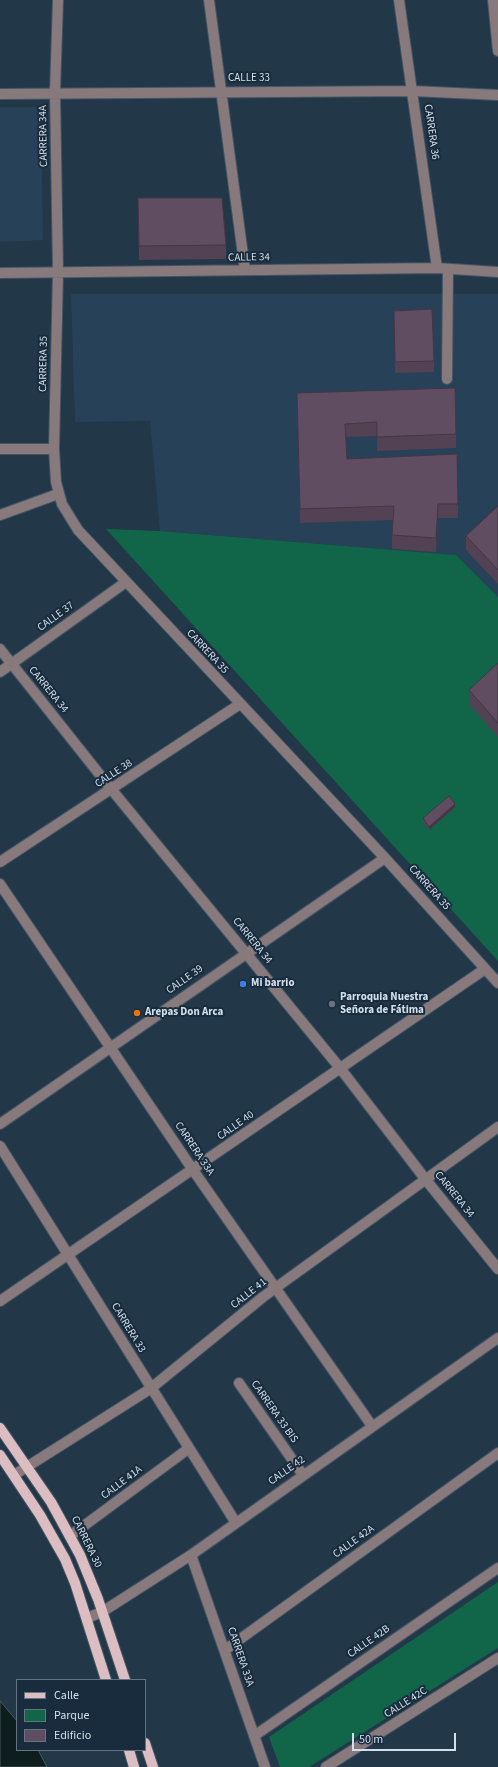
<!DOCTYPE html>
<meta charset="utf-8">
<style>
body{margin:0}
#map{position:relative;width:498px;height:1767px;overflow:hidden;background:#223748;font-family:"Source Sans 3",sans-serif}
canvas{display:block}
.legend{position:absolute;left:16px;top:1679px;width:130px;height:72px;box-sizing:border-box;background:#182c3d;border:1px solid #637483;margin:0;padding:5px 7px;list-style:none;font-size:12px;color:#d3dfeb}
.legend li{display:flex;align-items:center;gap:8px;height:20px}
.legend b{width:20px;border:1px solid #637483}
.scale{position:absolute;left:352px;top:1733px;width:104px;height:18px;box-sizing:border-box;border:2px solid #d3dfeb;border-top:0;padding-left:5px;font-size:12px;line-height:14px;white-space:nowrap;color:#d3dfeb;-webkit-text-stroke:3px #182c3d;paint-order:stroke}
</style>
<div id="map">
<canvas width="498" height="1767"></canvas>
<ul class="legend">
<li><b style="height:5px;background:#dcbec2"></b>Calle</li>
<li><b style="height:11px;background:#116649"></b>Parque</li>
<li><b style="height:11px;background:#614d61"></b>Edificio</li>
</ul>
<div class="scale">50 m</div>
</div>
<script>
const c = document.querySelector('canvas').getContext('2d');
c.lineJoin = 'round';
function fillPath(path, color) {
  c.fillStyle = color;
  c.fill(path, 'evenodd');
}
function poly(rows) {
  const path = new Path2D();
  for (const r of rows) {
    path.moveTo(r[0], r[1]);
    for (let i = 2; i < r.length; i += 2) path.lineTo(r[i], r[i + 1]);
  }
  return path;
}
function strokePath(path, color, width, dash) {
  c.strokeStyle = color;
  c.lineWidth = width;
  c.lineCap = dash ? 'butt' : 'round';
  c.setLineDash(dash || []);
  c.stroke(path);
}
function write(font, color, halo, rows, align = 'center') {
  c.font = font + ' "Source Sans 3",sans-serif';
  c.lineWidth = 4;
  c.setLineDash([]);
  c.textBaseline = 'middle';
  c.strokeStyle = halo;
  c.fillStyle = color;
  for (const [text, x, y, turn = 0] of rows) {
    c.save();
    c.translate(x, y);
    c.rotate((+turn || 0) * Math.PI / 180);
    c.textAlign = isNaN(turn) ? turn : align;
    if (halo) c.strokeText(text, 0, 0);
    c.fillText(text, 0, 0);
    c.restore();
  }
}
const built = poly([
 [0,107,41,107,43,240,0,242],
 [71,294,498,294,498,597,456,555,160,531,150,421,75,422]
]);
const green = poly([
 [106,529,160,531,456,555,498,597,498,961],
 [498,1582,498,1648,309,1767,280,1767,269,1737]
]);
const water = poly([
 [0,1701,17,1721,17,1750,38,1750,47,1767,0,1767,0,1701]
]);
const minor = poly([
 [58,0,55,92,58,272,54,449,56,482,62,504,78,530,385,858,498,983],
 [209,0,245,270],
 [399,0,437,268],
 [493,0,498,51],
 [0,94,413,91,498,95],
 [0,273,437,268,498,272],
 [447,379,448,269],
 [0,449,54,449],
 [0,515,58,494],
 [0,649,112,790,340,1068,426,1180,498,1269],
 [0,672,126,582],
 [0,862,240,704],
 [0,884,193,1170,372,1426],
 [0,1124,385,858],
 [0,1146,236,1523],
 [0,1301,485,969],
 [239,1383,303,1475],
 [14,1475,150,1389,263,1297,498,1127],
 [70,1536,188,1449],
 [191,1555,265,1767],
 [87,1618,102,1612,191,1555,498,1338],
 [225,1650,498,1453],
 [254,1736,498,1568],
 [326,1767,498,1658]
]);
const major = poly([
 [0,1428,51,1502,80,1555,98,1599,125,1680],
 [0,1455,40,1515,65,1559,75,1583,106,1680],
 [145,1743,153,1767],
 [129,1750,134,1767]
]);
const wall = poly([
 [138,198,226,245,226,259,139,260],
 [394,311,434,361,434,372,395,373],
 [297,393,456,434,456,448,377,451,377,436,346,437,347,459,458,504,458,518,438,518,436,552,392,549,392,535,393,520,300,523],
 [498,506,498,584,466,550,466,536],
 [498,663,498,737,469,704,469,690],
 [455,807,429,830,423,822,423,818]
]);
const shadedWall = poly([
 [438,504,438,518,436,552,436,538],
 [455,804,455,807,429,830,429,827]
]);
const building = poly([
 [138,198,222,198,226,245,139,246,138,198],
 [432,309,434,361,395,362,394,311,432,309],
 [455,388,456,434,377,437,377,422,345,424,347,459,457,454,458,504,438,504,436,538,392,535,394,506,300,509,297,393,455,388],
 [498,506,498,570,466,536,498,506],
 [498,663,498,723,469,690,498,663],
 [449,796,455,804,429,827,423,818,449,796]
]);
const markers = [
 [243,984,4,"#3f7fe0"],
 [332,1004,4,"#6b7280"],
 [137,1013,4,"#e8710a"]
];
const streetNames = [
 ["CALLE 33",249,79],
 ["CARRERA 36",431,132,82],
 ["CARRERA 34A",44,136,-91],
 ["CALLE 34",249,258,-1],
 ["CARRERA 35",44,364,-89],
 ["CALLE 37",56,617,-36],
 ["CARRERA 35",207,652,47],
 ["CARRERA 34",48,690,51],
 ["CALLE 38",114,774,-33],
 ["CARRERA 35",429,888,48],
 ["CARRERA 34",252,941,51],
 ["CALLE 39",185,980,-35],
 ["CALLE 40",236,1126,-35],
 ["CARRERA 33A",194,1149,56],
 ["CARRERA 34",454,1195,51],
 ["CALLE 41",249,1294,-38],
 ["CARRERA 33",128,1328,59],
 ["CARRERA 33 BIS",274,1412,55],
 ["CALLE 42",287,1471,-35],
 ["CALLE 41A",122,1483,-37],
 ["CARRERA 30",86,1542,64],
 ["CALLE 42A",354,1542,-36],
 ["CALLE 42B",369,1642,-35],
 ["CARRERA 33A",240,1657,71],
 ["CALLE 42C",406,1703,-32]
];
const poiNames = [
 ["Mi barrio",251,984],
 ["Parroquia Nuestra",340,998],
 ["Señora de Fátima",340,1011],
 ["Arepas Don Arca",145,1013]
];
fillPath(built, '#274158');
fillPath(green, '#116649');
fillPath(water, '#0e1e1e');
strokePath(water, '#49585c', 1);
strokePath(minor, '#425565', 12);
strokePath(major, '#425565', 12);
strokePath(minor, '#88797c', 10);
strokePath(major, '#dcbec2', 10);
fillPath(wall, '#534253');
fillPath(shadedWall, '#443644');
fillPath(building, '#614d61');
strokePath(building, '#443644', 1);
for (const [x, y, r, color] of markers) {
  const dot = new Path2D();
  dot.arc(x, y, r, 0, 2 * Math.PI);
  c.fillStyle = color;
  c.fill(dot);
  strokePath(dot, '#182c3d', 1.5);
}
write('11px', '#d3dfeb', '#182c3d', streetNames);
write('bold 11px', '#d3dfeb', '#182c3d', poiNames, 'left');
</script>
